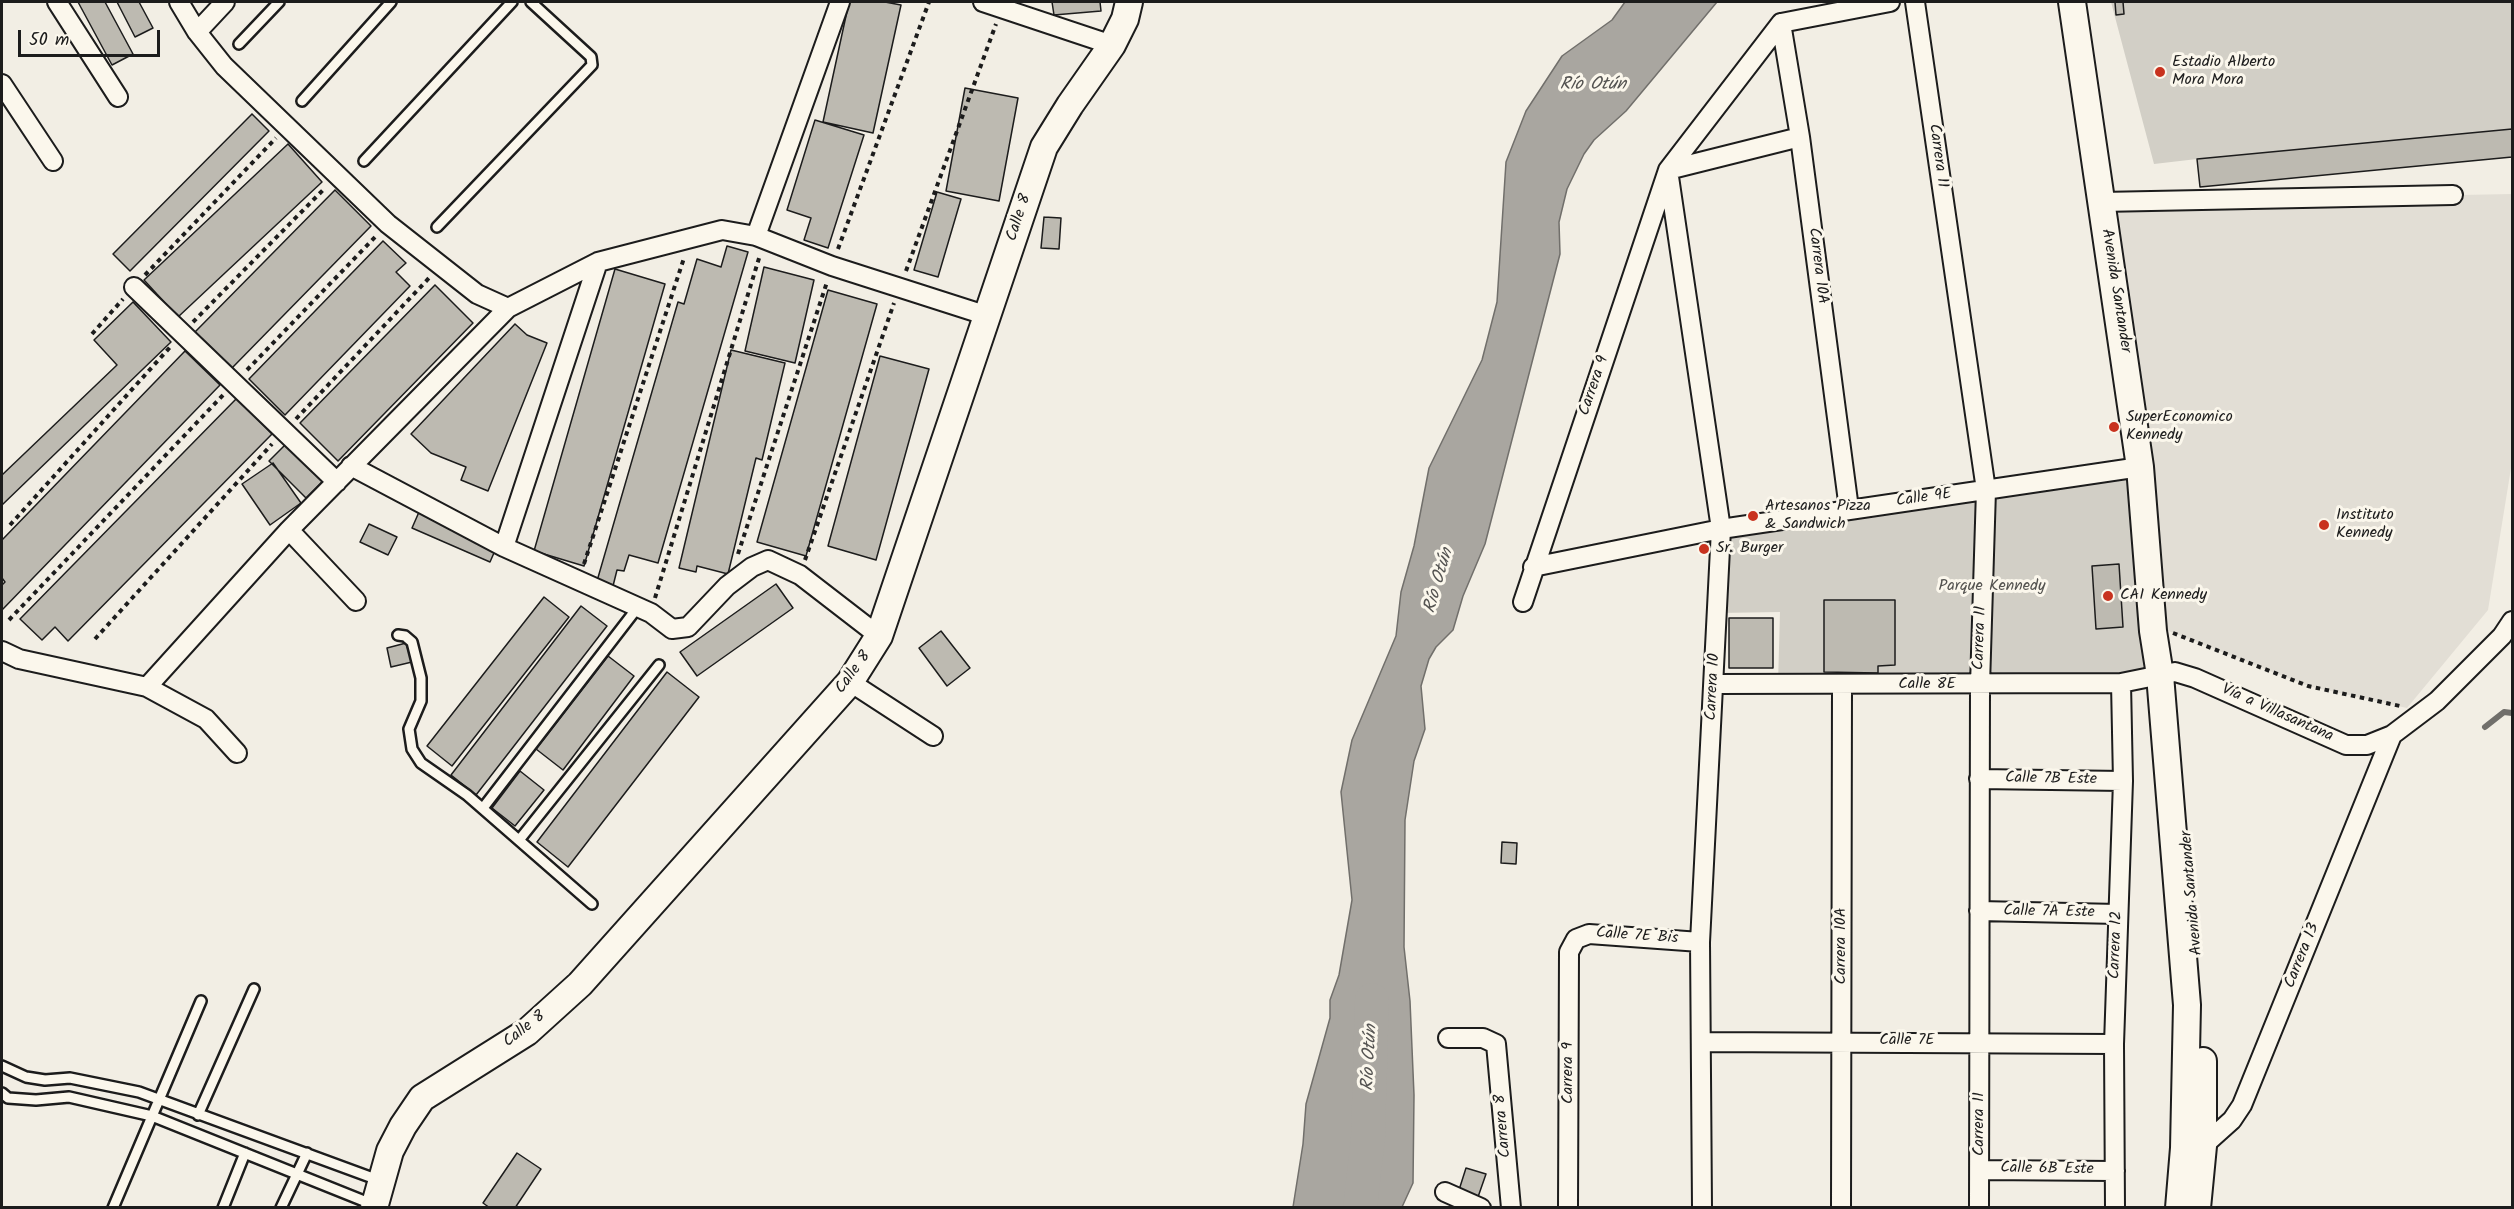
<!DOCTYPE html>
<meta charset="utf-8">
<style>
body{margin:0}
#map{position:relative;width:2514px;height:1209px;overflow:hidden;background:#f2eee4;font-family:Kalam,sans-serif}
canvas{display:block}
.frame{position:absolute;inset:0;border:3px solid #1c1c1c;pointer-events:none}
.scale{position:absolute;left:18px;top:30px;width:142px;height:27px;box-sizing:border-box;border:3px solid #1c1c1c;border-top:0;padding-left:8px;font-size:18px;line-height:21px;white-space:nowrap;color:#1c1c1c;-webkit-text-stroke:4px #fbf7ec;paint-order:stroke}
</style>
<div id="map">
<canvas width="2514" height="1209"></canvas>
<div class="frame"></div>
<div class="scale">50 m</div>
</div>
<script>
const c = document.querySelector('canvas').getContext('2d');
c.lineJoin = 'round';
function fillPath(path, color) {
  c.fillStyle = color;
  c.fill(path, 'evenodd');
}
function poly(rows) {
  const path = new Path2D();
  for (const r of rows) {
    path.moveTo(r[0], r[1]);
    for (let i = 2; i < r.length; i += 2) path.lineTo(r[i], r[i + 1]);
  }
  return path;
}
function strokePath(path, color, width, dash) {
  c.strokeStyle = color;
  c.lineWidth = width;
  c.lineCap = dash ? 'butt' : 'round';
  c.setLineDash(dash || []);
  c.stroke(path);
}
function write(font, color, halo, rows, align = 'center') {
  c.font = font + ' Kalam,sans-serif';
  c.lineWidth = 6;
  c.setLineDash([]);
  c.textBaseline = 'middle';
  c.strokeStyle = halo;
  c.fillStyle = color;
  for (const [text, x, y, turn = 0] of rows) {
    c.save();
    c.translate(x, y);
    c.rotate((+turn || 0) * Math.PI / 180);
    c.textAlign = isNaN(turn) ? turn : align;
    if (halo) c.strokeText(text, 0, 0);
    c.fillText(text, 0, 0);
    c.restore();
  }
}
const built = poly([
 [2512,194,2512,462,2488,610,2407,708,2308,686,2166,630,2151,582,2101,202]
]);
const green = poly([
 [2111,2,2512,2,2512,157,2200,187,2197,159,2154,164],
 [2140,467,2160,675,1778,684,1780,612,1717,613,1721,529],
 [1824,600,1894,600,1895,665,1878,666,1878,673,1824,672]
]);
const water = poly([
 [1625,2,1717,2,1626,111,1594,140,1584,154,1567,189,1559,222,1560,254,1485,544,1463,596,1453,630,1436,647,1429,659,1421,686,1425,729,1414,761,1405,820,1404,947,1410,1001,1414,1095,1413,1183,1402,1207,1372,1207,1382,1134,1383,1087,1383,1054,1373,1046,1364,1060,1356,1118,1348,1207,1293,1207,1303,1144,1306,1104,1330,1018,1330,1000,1339,975,1352,900,1341,792,1352,740,1396,636,1401,592,1414,546,1429,468,1482,360,1497,302,1506,162,1526,111,1562,56,1612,20,1625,2]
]);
const stream = poly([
 [2485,727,2504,712,2512,713]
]);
const river = poly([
 [1360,1208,1368,1138,1372,1000]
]);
const building = poly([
 [78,2,105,2,133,54,112,65,78,2],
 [117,2,139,2,153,28,135,37,117,2],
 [849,2,885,2,901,5,873,133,823,122,849,2],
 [1052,2,1100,2,1101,11,1054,15,1052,2],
 [2115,2,2123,2,2124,14,2116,15,2115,2],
 [965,88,1018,98,999,201,946,191,965,88],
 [252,114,269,131,130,271,113,254,252,114],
 [815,120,864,135,828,248,804,240,811,218,787,210,815,120],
 [2512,129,2512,157,2200,187,2197,159,2512,129],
 [288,144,322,182,178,317,144,280,288,144],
 [335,190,371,226,232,368,195,332,335,190],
 [937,192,961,199,938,277,914,270,937,192],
 [1044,217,1061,218,1059,249,1041,248,1044,217],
 [383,241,406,263,396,272,410,286,285,415,249,379,383,241],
 [727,246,748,252,658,563,629,555,624,571,617,570,613,586,597,581,678,302,684,304,697,259,721,267,727,246],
 [764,267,814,280,795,363,745,351,764,267],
 [615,269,665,284,584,566,534,551,615,269],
 [435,285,473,323,338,461,300,423,435,285],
 [828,290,877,304,806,556,757,542,828,290],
 [133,302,171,342,2,505,2,475,117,365,94,340,133,302],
 [515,324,527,335,547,343,488,491,461,480,466,467,431,453,411,434,515,324],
 [731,350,785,363,762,460,756,458,728,574,697,566,696,572,679,568,731,350],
 [185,351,220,385,2,610,2,585,5,582,2,578,2,540,185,351],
 [880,356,929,369,876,560,828,546,880,356],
 [237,398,272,434,68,641,55,627,42,640,20,619,237,398],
 [287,443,324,480,306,498,269,461,287,443],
 [273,463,301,503,270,525,242,484,273,463],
 [419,512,497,546,490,562,412,528,419,512],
 [369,524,397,537,388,555,360,542,369,524],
 [2119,564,2123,627,2096,629,2092,566,2119,564],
 [776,584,793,608,697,676,680,652,776,584],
 [544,597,569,617,452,766,427,746,544,597],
 [1824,600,1895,600,1895,665,1878,666,1878,673,1824,672,1824,600],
 [581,606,607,626,476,795,451,775,581,606],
 [1729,618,1773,618,1773,668,1729,668,1729,618],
 [941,631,970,668,947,686,919,648,941,631],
 [406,643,412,662,391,667,387,648,406,643],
 [608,656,634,676,563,770,536,749,608,656],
 [667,672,699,697,568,867,537,842,667,672],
 [520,771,544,790,515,826,492,808,520,771],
 [1502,842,1517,843,1516,864,1501,863,1502,842],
 [517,1153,541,1169,515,1208,490,1208,483,1203,517,1153],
 [1466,1168,1486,1174,1478,1197,1459,1190,1466,1168]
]);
const path = poly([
 [838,249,929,2],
 [906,271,996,24],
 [145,275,276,138],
 [193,322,325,188],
 [92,334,123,299],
 [247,370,377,235],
 [296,419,429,278],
 [10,525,172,345],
 [738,554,827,282],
 [805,560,894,303],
 [584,564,684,258],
 [655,598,760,255],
 [9,620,223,395],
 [2173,633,2308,686,2400,706],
 [95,639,272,444]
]);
const lane = poly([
 [239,44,279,2],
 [302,101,391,2],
 [364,161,512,2],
 [437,227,592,65,591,57,531,2],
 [398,635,405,636,412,642,421,678,421,701,409,729,412,749,421,763,467,795,592,904],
 [483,808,638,607],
 [520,839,659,665],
 [2,1066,26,1077,45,1080,70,1078,139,1092,381,1181],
 [2,1093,8,1098,36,1100,69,1097,152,1116,374,1205],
 [198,1115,254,989],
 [113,1208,201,1001],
 [223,1208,245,1153],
 [281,1208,307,1153]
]);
const street = poly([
 [57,2,118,97],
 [179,2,197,32,224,66,388,224,477,294,508,308,598,262,722,230,756,236,832,266,988,316],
 [983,2,1112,45],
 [1915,2,1986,490,1980,685,1979,1208],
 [1781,23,1800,137,1849,509],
 [1781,23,1890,2],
 [197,32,225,2],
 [2,84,53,161],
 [1668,170,1721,529,1700,942,1702,1208],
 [1668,170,1800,137],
 [2101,202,2453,195],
 [756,236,840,2],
 [134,287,337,482],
 [351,466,504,547,651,613,672,629,688,627,727,586,752,567,768,560,800,575,879,636],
 [289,530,356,601],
 [504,547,598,262],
 [1533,567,1721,529,2140,467],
 [1523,602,1668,170,1781,23],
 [2,651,19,659,147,687,206,719,237,753],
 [850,682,933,736],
 [1715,684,2121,683,2175,672,2195,678,2346,745,2367,745,2392,735,2437,701,2502,636,2512,621],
 [147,687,289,530,508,308],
 [1979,779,2123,781],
 [1979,911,2118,914],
 [1448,1038,1483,1038,1496,1044,1511,1208],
 [1701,1042,2114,1044],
 [2197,1147,2203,1146,2232,1120,2242,1105,2392,735],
 [1980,1170,2115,1171],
 [1445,1192,1481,1208],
 [1568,1208,1569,952,1576,939,1589,934,1700,942],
 [1841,1208,1842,685],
 [2115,1208,2114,1044,2123,781,2121,683]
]);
const secondary = poly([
 [2072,2,2140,467,2153,631,2160,675,2187,1005,2184,1148,2179,1208],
 [374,1208,390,1151,403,1126,422,1098,527,1032,580,984,850,682,879,636,1044,147,1070,105,1112,45,1125,19,1129,2],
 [2197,1208,2203,1146,2203,1061]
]);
const markers = [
 [2160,72,6,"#c8321e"],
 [2114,427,6,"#c8321e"],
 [1753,516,6,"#c8321e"],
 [2324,525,6,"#c8321e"],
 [1704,549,6,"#c8321e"],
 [2108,596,6,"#c8321e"]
];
const poiNames = [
 ["Estadio Alberto",2172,63],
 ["Mora Mora",2172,81],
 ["SuperEconomico",2126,418],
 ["Kennedy",2126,436],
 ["Artesanos Pizza",1765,507],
 ["& Sandwich",1765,525],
 ["Instituto",2336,516],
 ["Kennedy",2336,534],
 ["Sr. Burger",1716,549],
 ["CAI Kennedy",2120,596]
];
const streetNames = [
 ["Carrera 11",1937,156,82],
 ["Calle 8",1020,218,-72],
 ["Carrera 10A",1817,266,83],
 ["Avenida Santander",2115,291,81],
 ["Carrera 9",1595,386,-71],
 ["Calle 9E",1924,499,-8],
 ["Carrera 11",1981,638,-88],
 ["Calle 8",854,673,-54],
 ["Calle 8E",1927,685],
 ["Carrera 10",1714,687,-87],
 ["Vía a Villasantana",2277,714,24],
 ["Calle 7B Este",2051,780,1],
 ["Avenida Santander",2193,893,-95],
 ["Calle 7A Este",2049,913,1],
 ["Calle 7E Bis",1637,937,4],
 ["Carrera 12",2117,945,-88],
 ["Carrera 10A",1842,946,-90],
 ["Carrera 13",2303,956,-68],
 ["Calle 8",525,1030,-38],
 ["Calle 7E",1907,1041],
 ["Carrera 9",1569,1073,-90],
 ["Carrera 11",1980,1124,-90],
 ["Carrera 8",1504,1126,-95],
 ["Calle 6B Este",2047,1170,1]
];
const parkNames = [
 ["Parque Kennedy",1992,587]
];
const waterNames = [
 ["Río Otún",1593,86],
 ["Río Otún",1440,581,-74],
 ["Río Otún",1371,1058,-87]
];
fillPath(built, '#e2ded5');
fillPath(green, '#d2cfc6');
fillPath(water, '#a9a6a0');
strokePath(water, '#716f6b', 1.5);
strokePath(stream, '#716f6b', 6);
strokePath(river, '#a9a6a0', 34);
fillPath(building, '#bdbab1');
strokePath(building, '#1c1c1c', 1.5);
strokePath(lane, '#1c1c1c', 14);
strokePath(street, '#1c1c1c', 22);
strokePath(secondary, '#1c1c1c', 30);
strokePath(path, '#1c1c1c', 4, [4.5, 4.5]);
strokePath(lane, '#fbf7ec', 9);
strokePath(street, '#fbf7ec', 18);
strokePath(secondary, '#fbf7ec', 26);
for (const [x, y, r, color] of markers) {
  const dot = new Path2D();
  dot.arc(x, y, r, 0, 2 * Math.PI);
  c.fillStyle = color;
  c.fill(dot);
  strokePath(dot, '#fbf7ec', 2);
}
write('16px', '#1c1c1c', '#fbf7ec', poiNames, 'left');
write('16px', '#1c1c1c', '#fbf7ec', streetNames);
write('16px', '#53524f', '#fbf7ec', parkNames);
write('italic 18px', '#545351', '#fbf7ec', waterNames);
</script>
